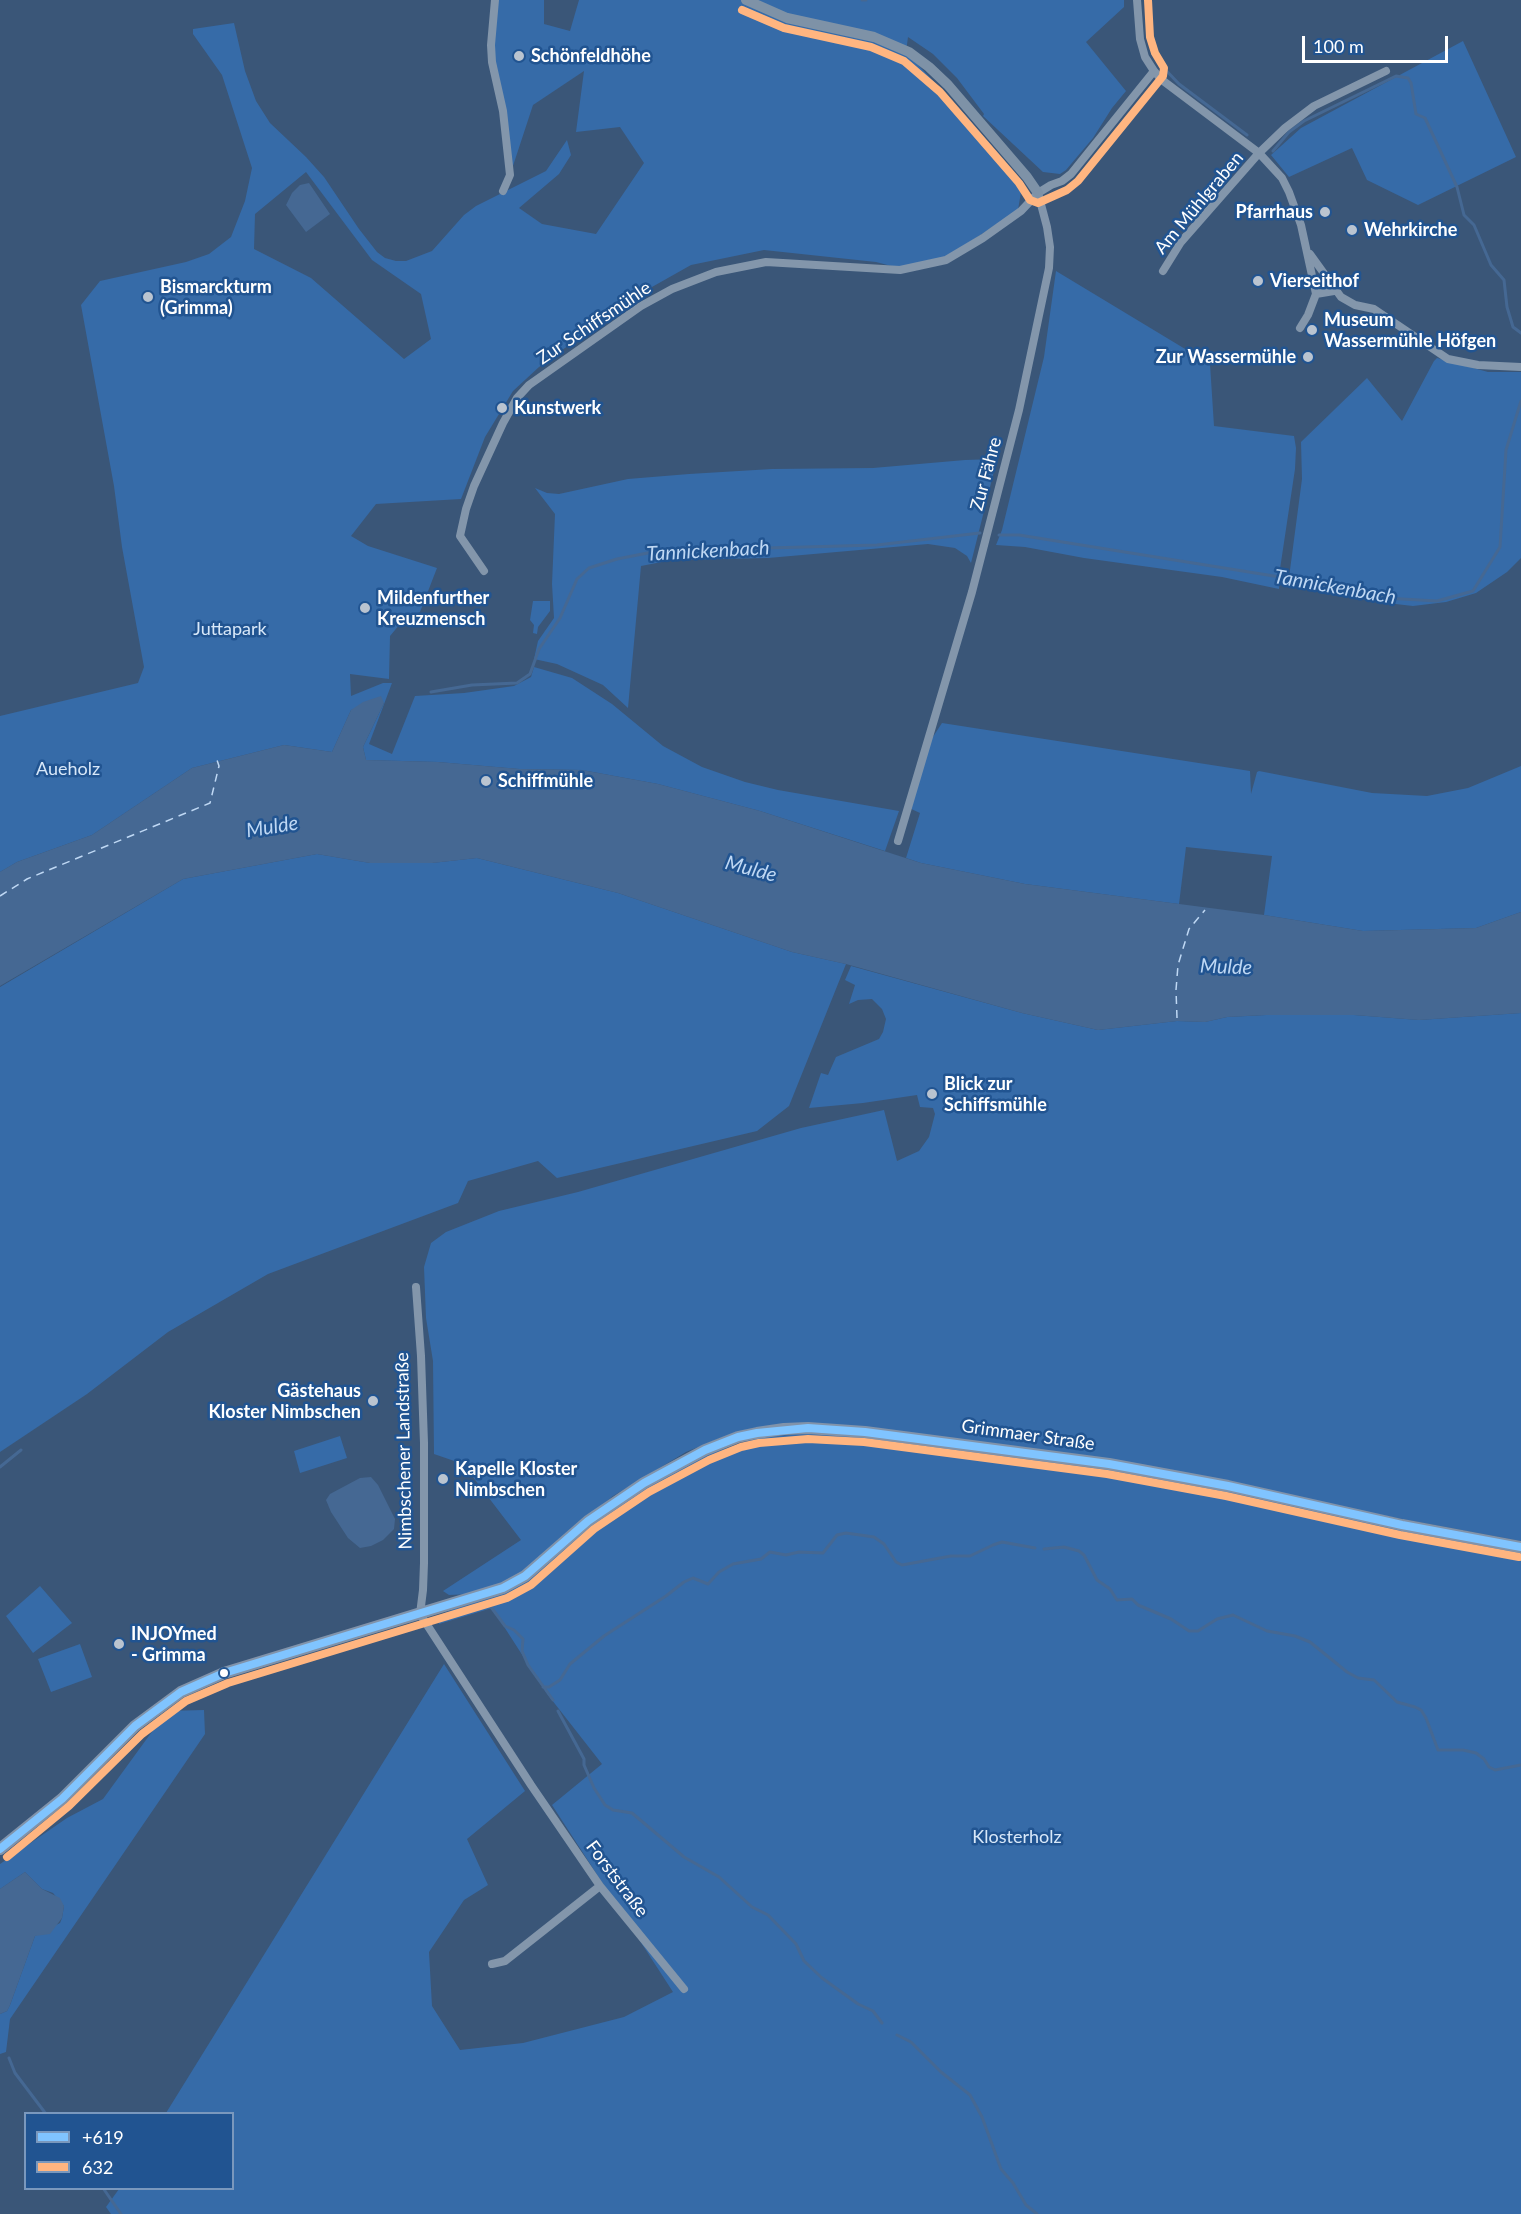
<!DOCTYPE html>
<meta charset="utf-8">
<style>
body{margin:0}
#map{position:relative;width:1521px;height:2214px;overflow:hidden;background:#3a5678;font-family:Lato,sans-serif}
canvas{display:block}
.legend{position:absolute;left:24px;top:2112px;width:210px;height:78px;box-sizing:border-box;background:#215491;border:2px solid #7a98bd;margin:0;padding:8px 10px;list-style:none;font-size:18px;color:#fff}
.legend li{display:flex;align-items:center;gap:12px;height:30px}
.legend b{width:30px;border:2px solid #7a98bd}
.scale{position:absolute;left:1302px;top:36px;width:146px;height:27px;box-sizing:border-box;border:3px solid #fff;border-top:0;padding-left:8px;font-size:18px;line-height:21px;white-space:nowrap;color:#fff;-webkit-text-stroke:4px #215491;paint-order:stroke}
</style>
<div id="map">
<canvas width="1521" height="2214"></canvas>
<ul class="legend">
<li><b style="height:8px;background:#80c4ff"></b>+619</li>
<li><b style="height:8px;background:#ffb580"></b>632</li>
</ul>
<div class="scale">100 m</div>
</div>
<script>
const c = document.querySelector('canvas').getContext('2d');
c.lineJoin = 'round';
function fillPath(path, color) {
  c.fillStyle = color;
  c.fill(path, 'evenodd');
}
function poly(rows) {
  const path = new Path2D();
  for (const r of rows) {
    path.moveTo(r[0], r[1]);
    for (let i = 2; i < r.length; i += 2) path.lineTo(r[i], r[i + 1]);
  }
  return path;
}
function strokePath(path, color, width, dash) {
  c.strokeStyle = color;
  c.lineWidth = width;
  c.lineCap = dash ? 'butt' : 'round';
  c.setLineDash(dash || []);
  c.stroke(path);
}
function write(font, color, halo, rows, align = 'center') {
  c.font = font + ' Lato,sans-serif';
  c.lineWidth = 5;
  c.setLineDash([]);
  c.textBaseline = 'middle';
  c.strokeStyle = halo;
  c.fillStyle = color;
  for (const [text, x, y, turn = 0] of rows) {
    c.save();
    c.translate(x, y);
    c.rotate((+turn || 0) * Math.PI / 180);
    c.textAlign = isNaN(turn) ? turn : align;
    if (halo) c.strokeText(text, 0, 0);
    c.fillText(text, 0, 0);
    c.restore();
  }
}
const green = poly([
 [495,0,544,0,544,24,570,31,579,0,1124,0,1124,7,1086,42,1126,91,1112,108,1093,138,1066,170,1060,174,1043,172,983,116,984,114,957,78,933,54,908,37,906,52,969,119,1008,166,1021,192,1018,210,944,259,899,268,876,262,764,250,691,265,636,296,539,367,513,391,485,437,461,499,376,504,351,536,368,546,437,568,420,612,400,624,390,636,389,679,350,674,351,696,383,683,392,683,369,744,392,754,415,696,464,693,514,686,531,677,534,667,572,678,612,704,663,746,702,767,745,782,778,790,899,811,885,851,760,811,658,784,582,770,519,769,438,762,366,760,363,747,384,703,351,710,332,752,284,745,192,768,92,835,17,862,0,872,0,716,138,683,144,667,122,547,114,486,81,305,100,281,186,262,209,254,231,237,245,201,252,168,222,75,193,34,193,29,234,23,245,71,256,101,270,123,306,157,324,177,359,229,377,252,385,258,396,261,406,261,432,251,464,215,476,206,546,171,567,140,571,155,559,174,519,208,542,224,596,234,644,163,620,127,576,132,584,71,533,105,510,175,492,62],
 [306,172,372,260,421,294,431,339,404,359,311,278,254,249,255,214],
 [1463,41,1516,157,1418,205,1367,180,1352,148,1289,177,1271,155,1301,128],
 [1056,271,1210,364,1214,426,1294,436,1296,448,1295,469,1280,569,1279,589,1222,577,1084,558,1025,547,996,545,1002,530,1044,357],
 [1437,358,1488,372,1521,372,1521,558,1507,572,1476,593,1446,602,1413,606,1378,602,1288,585,1302,479,1301,442,1367,378,1402,421,1434,361],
 [997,459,971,563,967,556,955,548,928,544,768,558,672,560,641,566,628,708,603,685,557,664,534,659,538,641,554,618,552,584,555,514,535,488,547,493,559,494,628,479,689,474,772,469,873,468,965,460],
 [533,601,550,601,550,611,538,627,537,634,533,633,534,625,530,620],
 [942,723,1250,771,1251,794,1257,772,1259,771,1372,793,1427,796,1468,788,1521,766,1521,912,1476,928,1363,931,1264,915,1272,856,1186,847,1179,904,1025,884,921,863,906,858,920,813,907,807,925,749],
 [317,854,370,863,432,863,477,858,618,893,792,952,846,964,789,1106,757,1131,557,1178,538,1161,468,1181,458,1203,268,1274,168,1332,87,1394,0,1452,0,987,183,879],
 [851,966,1022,1013,1098,1030,1177,1021,1205,1022,1227,1017,1266,1015,1354,1015,1419,1020,1521,1013,1521,1541,1343,1508,829,1424,720,1438,686,1452,613,1496,522,1572,502,1583,471,1594,449,1595,443,1591,521,1540,463,1464,434,1454,433,1361,426,1318,424,1267,431,1243,446,1232,499,1211,578,1192,801,1128,884,1110,897,1161,919,1151,929,1137,935,1114,933,1108,920,1107,917,1095,863,1103,809,1108,821,1073,828,1075,836,1057,879,1039,883,1032,886,1019,882,1009,872,999,858,1000,849,1004,855,985,845,980],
 [808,1433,896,1440,1161,1477,1521,1551,1521,2214,111,2214,106,2207,119,2189,232,2188,232,2114,166,2113,444,1664,525,1791,467,1839,488,1885,464,1900,429,1952,432,2006,460,2050,523,2043,624,2017,673,1992,552,1805,602,1764,548,1695,492,1608,439,1624,436,1617,456,1608,490,1598,619,1505,668,1474,706,1455,758,1438],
 [340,1436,347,1458,300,1473,294,1451],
 [40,1586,72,1623,33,1653,6,1616],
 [80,1644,92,1677,51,1692,38,1659],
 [204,1710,205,1734,10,2019,6,2052,0,2054,0,2014,7,2011,10,2005,35,1936,60,1923,62,1918,64,1906,53,1893,42,1889,25,1872,0,1889,0,1864,67,1818,103,1799,167,1711]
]);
const water = poly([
 [309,183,330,214,306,232,286,205,292,193,300,185],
 [381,696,384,703,363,747,366,760,438,762,520,769,582,770,658,784,760,811,921,863,1025,884,1264,915,1363,931,1476,928,1521,912,1521,1013,1419,1020,1354,1015,1266,1015,1227,1017,1205,1022,1177,1021,1098,1030,1022,1013,846,964,792,952,618,893,477,858,432,863,370,863,317,854,183,879,0,986,0,872,17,862,92,835,192,768,284,745,332,752,351,710,363,702],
 [371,1477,378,1485,395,1519,394,1529,383,1540,371,1546,360,1548,348,1538,331,1512,326,1500,330,1494,360,1478],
 [25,1872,42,1889,60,1898,64,1906,62,1918,50,1934,35,1936,10,2005,7,2011,0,2014,0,1889]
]);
const stream = poly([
 [862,0,866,0],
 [1146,0,1151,40,1161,65,1179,84,1247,135],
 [1273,151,1289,132,1304,121,1396,76,1408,78,1411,83,1416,114,1425,118,1457,187,1464,215,1474,225,1491,265,1504,280,1507,307,1513,327,1521,333],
 [999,535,1019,535,1280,577,1385,598,1437,601,1473,591,1500,547,1506,450,1521,401],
 [431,692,472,685,517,683,530,674,539,649,560,618,577,579,589,568,617,559,658,551,877,545,980,533],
 [0,1467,21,1450],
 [1044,1549,1064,1547,1079,1551,1084,1555,1097,1580,1110,1589,1117,1600,1132,1599,1138,1605,1171,1619,1189,1631,1198,1631,1217,1619,1233,1615,1267,1631,1295,1636,1310,1642,1347,1672,1358,1678,1374,1680,1397,1702,1415,1707,1421,1710,1426,1718,1438,1750,1463,1750,1476,1753,1484,1759,1489,1767,1495,1770,1521,1765],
 [491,1607,505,1626,514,1630,523,1639,522,1651,528,1665,553,1700],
 [543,1687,549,1687,560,1680,570,1664,604,1636,666,1596,684,1582,693,1578,708,1584,719,1572,733,1564,761,1559,770,1552,786,1555,799,1552,823,1553,837,1535,846,1533,874,1537,884,1544,896,1562,902,1565,951,1556,970,1556,993,1545,1002,1542,1035,1548],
 [558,1711,584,1759,584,1765,594,1788,605,1805,613,1810,632,1813,684,1857,719,1877,752,1907,768,1915,796,1944,804,1961,822,1978,858,2004,873,2011,882,2023],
 [897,2035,911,2042,941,2072,970,2095,982,2117,1001,2169,1013,2183,1026,2205,1037,2214],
 [9,2058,15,2073,46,2114],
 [103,2188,121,2214]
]);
const ferry = poly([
 [0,896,27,879,210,803,219,766,217,760],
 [1177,1018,1176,990,1178,965,1189,929,1205,910]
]);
const street = poly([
 [495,0,491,45,492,62,503,111,510,175,503,191],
 [1137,0,1140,39,1145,57,1154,71,1162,80,1259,153,1282,178,1289,192,1301,225,1316,294,1308,315,1300,328],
 [1310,254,1341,297,1355,305,1374,309,1448,359,1478,365,1521,367],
 [1163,271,1181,242,1259,153,1285,128,1314,106,1386,71],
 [1316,294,1334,291],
 [484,571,460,536,466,509,474,486,503,423,517,398,529,385,641,306,672,289,716,272,766,262,900,270,946,260,983,238,1021,211,1038,193,1051,185,1062,181,1071,174,1154,71],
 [898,841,972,592,1019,410,1049,268,1050,247,1047,227,1038,193],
 [416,1287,421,1356,424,1443,424,1563,423,1590,420,1614,531,1785,600,1886,684,1989],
 [492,1964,505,1961,600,1886]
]);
const secondary = poly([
 [746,0,787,18,874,37,909,52,929,67,948,85,1027,177,1038,193]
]);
const primary = poly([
 [0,1849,62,1799,135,1726,181,1692,224,1673,503,1588,525,1576,588,1521,644,1483,705,1450,738,1437,757,1433,784,1429,808,1428,865,1432,1109,1464,1228,1486,1402,1525,1521,1547]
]);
const bus1 = poly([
 [0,1849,62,1799,135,1726,181,1692,224,1673,503,1588,525,1576,588,1521,644,1483,705,1450,738,1437,757,1433,808,1428,865,1432,1109,1464,1228,1486,1402,1525,1521,1547]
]);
const bus2 = poly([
 [742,10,784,28,871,47,904,61,940,92,1019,183,1030,200,1038,203,1067,190,1078,181,1163,76,1164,68,1155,53,1150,37,1148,0],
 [7,1857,69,1806,142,1734,186,1701,228,1683,507,1598,531,1585,594,1529,649,1492,709,1460,741,1447,759,1443,808,1439,864,1442,1107,1474,1226,1496,1400,1535,1519,1557]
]);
const markers = [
 [519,56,6,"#bac4d0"],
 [1325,212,6,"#bac4d0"],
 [1352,230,6,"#bac4d0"],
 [1258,281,6,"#bac4d0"],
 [148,297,6,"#bac4d0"],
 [1312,330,6,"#bac4d0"],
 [1308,357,6,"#bac4d0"],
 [502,408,6,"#bac4d0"],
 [365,608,6,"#bac4d0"],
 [486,781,6,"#bac4d0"],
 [932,1094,6,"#bac4d0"],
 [373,1401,6,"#bac4d0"],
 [443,1479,6,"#bac4d0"],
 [119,1644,6,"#bac4d0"],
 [224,1673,5,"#fff"]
];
const poiNames = [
 ["Schönfeldhöhe",531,56],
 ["Pfarrhaus",1313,212,"right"],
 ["Wehrkirche",1364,230],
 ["Vierseithof",1270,281],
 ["Bismarckturm",160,287],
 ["(Grimma)",160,308],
 ["Museum",1324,320],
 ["Wassermühle Höfgen",1324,341],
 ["Zur Wassermühle",1296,357,"right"],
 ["Kunstwerk",514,408],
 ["Mildenfurther",377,598],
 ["Kreuzmensch",377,619],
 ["Schiffmühle",498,781],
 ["Blick zur",944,1084],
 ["Schiffsmühle",944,1105],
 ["Gästehaus",361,1391,"right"],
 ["Kloster Nimbschen",361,1412,"right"],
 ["Kapelle Kloster",455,1469],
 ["Nimbschen",455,1490],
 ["INJOYmed",131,1634],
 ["- Grimma",131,1655]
];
const streetNames = [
 ["Am Mühlgraben",1199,203,-50],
 ["Zur Schiffsmühle",594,323,-34],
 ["Zur Fähre",986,474,-75],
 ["Grimmaer Straße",1028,1435,8],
 ["Nimbschener Landstraße",404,1451,-91],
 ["Forststraße",617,1879,53]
];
const parkNames = [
 ["Juttapark",230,629],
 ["Aueholz",68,769],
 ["Klosterholz",1017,1837]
];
const waterNames = [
 ["Tannickenbach",708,551,-3],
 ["Tannickenbach",1335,587,10],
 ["Mulde",272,827,-9],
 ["Mulde",751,869,15],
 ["Mulde",1226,967,2]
];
fillPath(green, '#366ba8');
fillPath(water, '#456893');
strokePath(stream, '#456893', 3);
strokePath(ferry, '#bfd8f4', 1.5, [8, 6]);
strokePath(street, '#8396ab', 8);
strokePath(secondary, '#7e92a7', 10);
strokePath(primary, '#8193aa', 12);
strokePath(bus1, '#80c4ff', 8);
strokePath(bus2, '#ffb580', 8);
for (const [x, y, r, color] of markers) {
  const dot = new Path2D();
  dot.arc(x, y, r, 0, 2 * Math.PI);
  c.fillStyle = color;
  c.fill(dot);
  strokePath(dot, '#215491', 2);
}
write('bold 18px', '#fff', '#215491', poiNames, 'left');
write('18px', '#fff', '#215491', streetNames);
write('18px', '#d8e8f9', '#215491', parkNames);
write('italic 20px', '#bfd8f4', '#215491', waterNames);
</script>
